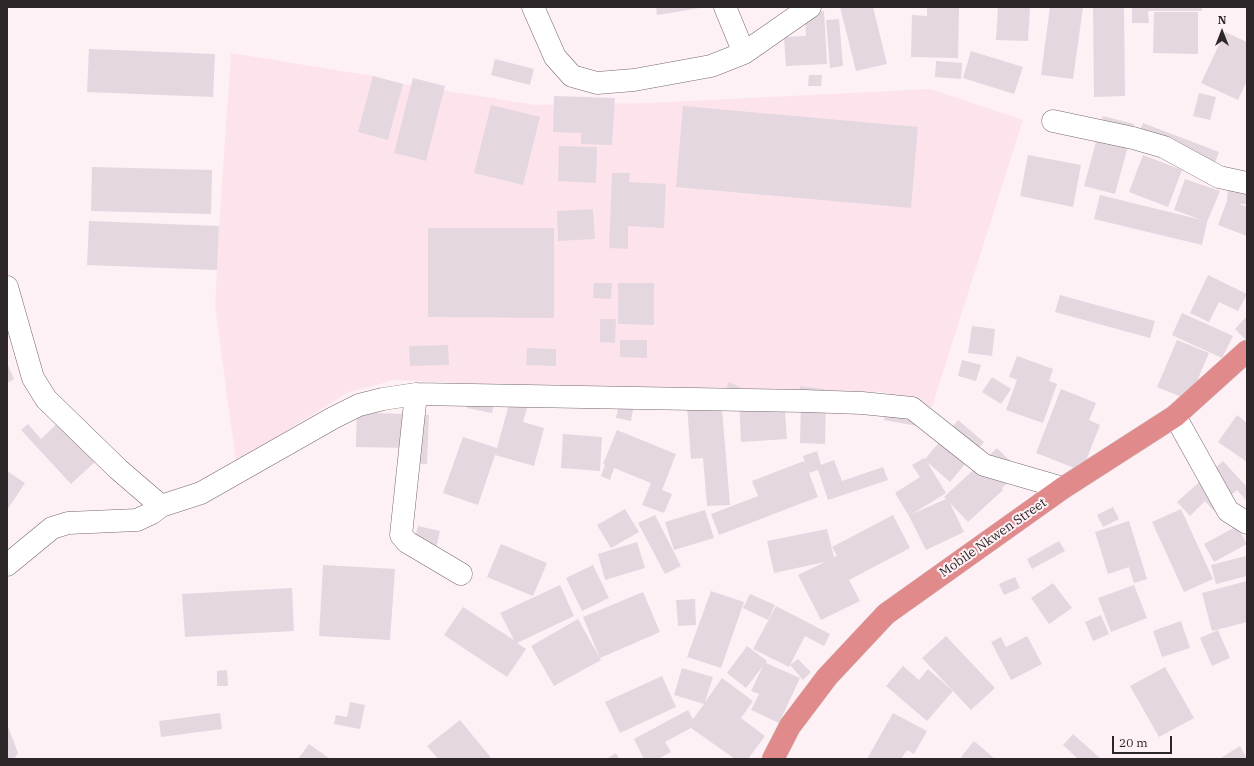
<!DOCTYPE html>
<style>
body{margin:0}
#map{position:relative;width:1254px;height:766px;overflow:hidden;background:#fef1f5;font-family:"IBM Plex Serif",serif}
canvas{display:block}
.frame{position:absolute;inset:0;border:8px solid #2c2628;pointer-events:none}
.north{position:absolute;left:1202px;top:12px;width:40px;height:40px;-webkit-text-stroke:3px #fef1f5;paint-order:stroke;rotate:0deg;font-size:11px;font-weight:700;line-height:16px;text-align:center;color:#2c2628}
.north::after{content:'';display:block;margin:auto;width:14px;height:18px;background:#2c2628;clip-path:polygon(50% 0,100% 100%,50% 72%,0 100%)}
.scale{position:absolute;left:1112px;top:736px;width:60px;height:18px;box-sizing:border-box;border:2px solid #2c2628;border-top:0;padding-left:5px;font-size:12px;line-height:14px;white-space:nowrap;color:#2c2628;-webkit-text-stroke:3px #fef1f5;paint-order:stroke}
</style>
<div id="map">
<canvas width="1254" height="766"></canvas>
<div class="frame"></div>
<div class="north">N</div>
<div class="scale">20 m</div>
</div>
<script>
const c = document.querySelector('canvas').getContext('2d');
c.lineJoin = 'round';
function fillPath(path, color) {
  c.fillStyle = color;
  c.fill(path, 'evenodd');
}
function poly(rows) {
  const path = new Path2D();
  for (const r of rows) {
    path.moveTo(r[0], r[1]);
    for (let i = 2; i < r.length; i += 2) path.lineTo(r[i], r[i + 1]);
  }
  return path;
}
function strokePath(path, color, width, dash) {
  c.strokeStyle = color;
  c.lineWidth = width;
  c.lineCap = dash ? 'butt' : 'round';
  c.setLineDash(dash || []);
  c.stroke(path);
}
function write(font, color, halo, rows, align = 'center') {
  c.font = font + ' "IBM Plex Serif",serif';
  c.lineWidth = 4;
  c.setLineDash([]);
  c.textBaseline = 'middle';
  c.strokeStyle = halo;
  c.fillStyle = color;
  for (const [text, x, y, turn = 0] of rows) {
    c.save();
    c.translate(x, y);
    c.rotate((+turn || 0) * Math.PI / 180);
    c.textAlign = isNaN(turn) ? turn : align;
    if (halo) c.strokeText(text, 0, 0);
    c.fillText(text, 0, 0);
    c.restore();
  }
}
const built = poly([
 [231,53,373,76,403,84,536,105,648,103,931,89,1023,120,932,407,883,392,571,388,394,380,347,393,236,462,215,307,219,226]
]);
const building = poly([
 [656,7,700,7,700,8,657,15],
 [840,7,873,7,887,64,856,71],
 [927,7,959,7,958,58,911,57,912,15,927,16],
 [998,7,1030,7,1028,41,996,40],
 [1050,7,1083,7,1073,79,1041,75],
 [1093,7,1124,7,1125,96,1094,97],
 [1132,7,1202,7,1202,11,1148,11,1149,23,1132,23],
 [824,11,827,64,786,66,784,37,806,36,805,12],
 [1154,12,1198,12,1198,54,1153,53],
 [839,19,843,66,830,68,826,20],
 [1225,32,1247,42,1247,81,1238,100,1201,83],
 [89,49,215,54,213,97,87,92],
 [971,51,1023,67,1014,94,963,78],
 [495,59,534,69,530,85,491,75],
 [936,61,962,63,961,79,935,77],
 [809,75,822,75,821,86,808,86],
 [373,76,403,84,388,140,358,132],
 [413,78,445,86,426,161,394,153],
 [1199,93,1216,97,1210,120,1193,116],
 [554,96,615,98,612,145,581,144,581,133,553,132],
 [491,105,540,117,523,185,474,173],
 [683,106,918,127,911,208,676,187],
 [1103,116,1134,124,1115,194,1084,186],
 [1143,123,1219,152,1213,168,1136,140],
 [559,146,597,147,596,183,558,181],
 [1028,155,1081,165,1073,207,1020,196],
 [1143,155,1182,170,1168,207,1129,192],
 [92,167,212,170,211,214,91,211],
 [612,173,630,173,629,182,666,184,664,228,628,226,628,249,609,248],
 [1247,174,1247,204,1239,204,1247,207,1247,236,1218,225,1227,201,1228,186],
 [1185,179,1220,191,1207,222,1202,245,1094,219,1100,195,1202,220,1174,210],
 [593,209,595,239,558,241,557,211],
 [89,221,219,226,217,270,87,265],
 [428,228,554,228,554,318,428,317],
 [1208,275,1247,294,1238,311,1219,302,1209,322,1190,313],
 [594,283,612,283,611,299,593,298],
 [618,283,654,283,654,325,618,324],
 [1060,295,1155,321,1150,338,1055,312],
 [1182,313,1233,336,1222,358,1172,335],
 [1247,316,1247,341,1235,329],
 [600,319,616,319,615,343,600,342],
 [972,326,995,329,992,356,968,353],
 [620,340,647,340,647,358,620,357],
 [1177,340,1209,353,1189,400,1157,387],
 [448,345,449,365,410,366,409,346],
 [527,348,556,349,556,366,526,365],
 [1017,356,1053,369,1049,381,1057,384,1043,423,1006,410,1017,380,1009,377],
 [962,360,981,365,976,381,958,376],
 [7,363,14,379,7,383],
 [992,377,1011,389,1001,404,982,392],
 [729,382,740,387,734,402,722,397],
 [800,386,824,389,823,400,799,398],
 [1061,389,1096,403,1089,420,1100,425,1082,471,1036,453],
 [470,394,495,398,492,413,467,408],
 [889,394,922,400,917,426,884,420],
 [621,396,635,399,631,421,616,418],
 [511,397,529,401,523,422,544,428,534,466,495,455,478,505,443,493,463,437,497,448],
 [721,397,730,505,707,506,703,458,691,459,687,406],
 [784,398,787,439,741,442,739,400],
 [801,400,826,401,825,444,800,443],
 [357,402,377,403,377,413,429,415,427,464,408,463,408,448,356,447],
 [66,415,97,460,71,484,21,430,28,424,41,439],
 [1237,415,1247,423,1247,462,1218,442],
 [958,420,984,442,950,482,927,462,946,493,912,514,946,499,944,497,997,448,1020,471,1002,488,1003,490,968,522,950,503,964,532,926,550,909,516,895,493,920,477,912,465,924,458,925,459],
 [617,430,676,454,662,490,672,494,664,513,642,505,651,483,614,468,610,480,601,476,605,465,603,464],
 [563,434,602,437,600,471,561,468],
 [817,451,821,465,834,460,842,481,883,467,888,480,828,500,818,470,809,473,818,497,719,535,711,514,758,496,752,481,804,461,806,466,803,456],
 [1223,461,1247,487,1247,501,1237,490,1214,511,1205,501,1190,516,1177,502],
 [7,471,25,483,7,510],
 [1113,507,1119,519,1103,527,1097,515],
 [625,509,639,532,611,548,597,525],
 [1181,509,1213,579,1184,592,1152,522],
 [705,510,714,538,674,550,665,522],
 [655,515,681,566,665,574,638,523],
 [893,515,910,548,849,580,860,601,821,620,798,575,825,562,774,573,767,541,827,529,834,557,837,556,832,547],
 [1129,521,1147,579,1134,583,1129,567,1108,574,1095,532],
 [418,526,440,531,436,548,414,542],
 [1237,526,1247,544,1214,562,1204,544],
 [1059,541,1065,551,1032,569,1027,559],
 [637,542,645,568,605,580,598,554],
 [501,544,547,563,533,596,487,577],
 [1246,556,1247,576,1216,584,1211,565],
 [323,565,395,569,390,640,319,636],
 [593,565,609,598,582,611,566,578],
 [1015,577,1020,588,1004,595,999,584],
 [1247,581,1247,622,1212,631,1202,593],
 [1053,583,1072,608,1049,624,1031,598],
 [560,585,574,616,517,643,526,649,507,677,444,635,463,607,514,640,500,613],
 [1134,585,1147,618,1111,632,1098,598],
 [292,588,294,631,185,637,182,594],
 [711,591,744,602,721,668,687,657],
 [643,592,660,632,600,658,583,617],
 [750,594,775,605,768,620,743,608],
 [695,599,696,625,678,626,676,600],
 [776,606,830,634,824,646,805,636,789,667,753,649],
 [1101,615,1109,634,1093,641,1085,622],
 [578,619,601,660,554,686,531,646],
 [1181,621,1190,648,1162,657,1153,631],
 [1218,630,1230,658,1212,666,1200,638],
 [946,636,995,688,971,710,922,658],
 [1027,636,1042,664,1011,680,991,642,1001,637,1006,647],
 [747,646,767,661,766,663,800,678,779,723,751,710,759,694,751,691,763,666,746,688,727,673],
 [798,659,811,672,803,680,790,665],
 [903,666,919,680,928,669,953,691,927,721,886,686],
 [1165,667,1194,718,1159,737,1130,686],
 [682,668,713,677,705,702,722,678,753,701,741,718,765,736,748,759,735,759,691,728,665,742,671,752,658,759,644,759,634,739,688,710,693,719,704,704,674,695],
 [227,670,228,686,217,686,217,671],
 [662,676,676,707,620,733,605,702],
 [350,702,365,705,360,729,334,724,336,715,347,717],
 [220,713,222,729,161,737,159,721],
 [893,713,927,731,914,754,907,750,901,759,867,759],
 [460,720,492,759,438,759,427,746],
 [7,724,18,753,14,759,7,759],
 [1073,734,1101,759,1078,759,1063,745],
 [974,741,995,759,963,759,961,757],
 [309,744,330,759,298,759],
 [1240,746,1247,759,1219,759],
 [616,753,619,759,606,759]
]);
const minor = poly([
 [533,7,555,57,572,76,597,83,634,80,711,66,744,53,810,7],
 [725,7,744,53],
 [1053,121,1133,138,1164,147,1219,177,1247,183],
 [7,287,33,378,46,399,118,469,161,506,201,493,333,418,359,405,383,399,416,394,804,401,862,403,912,408,984,465,1063,488],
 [416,394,401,535,407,542,461,574],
 [1175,416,1228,511,1247,523],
 [7,565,52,528,68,523,137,520,152,513,161,506]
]);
const highway = poly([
 [773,759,790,726,827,677,886,614,1063,488,1175,416,1247,351]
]);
const streetNames = [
 ["Mobile Nkwen Street",993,538,-35]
];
fillPath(built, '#fde4ec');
fillPath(building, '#e4d7e0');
strokePath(minor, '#76686d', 23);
strokePath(highway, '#d5d4d4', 23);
strokePath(minor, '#fff', 22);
strokePath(highway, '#e18a8c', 22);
write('13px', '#2c2628', '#fef1f5', streetNames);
</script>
